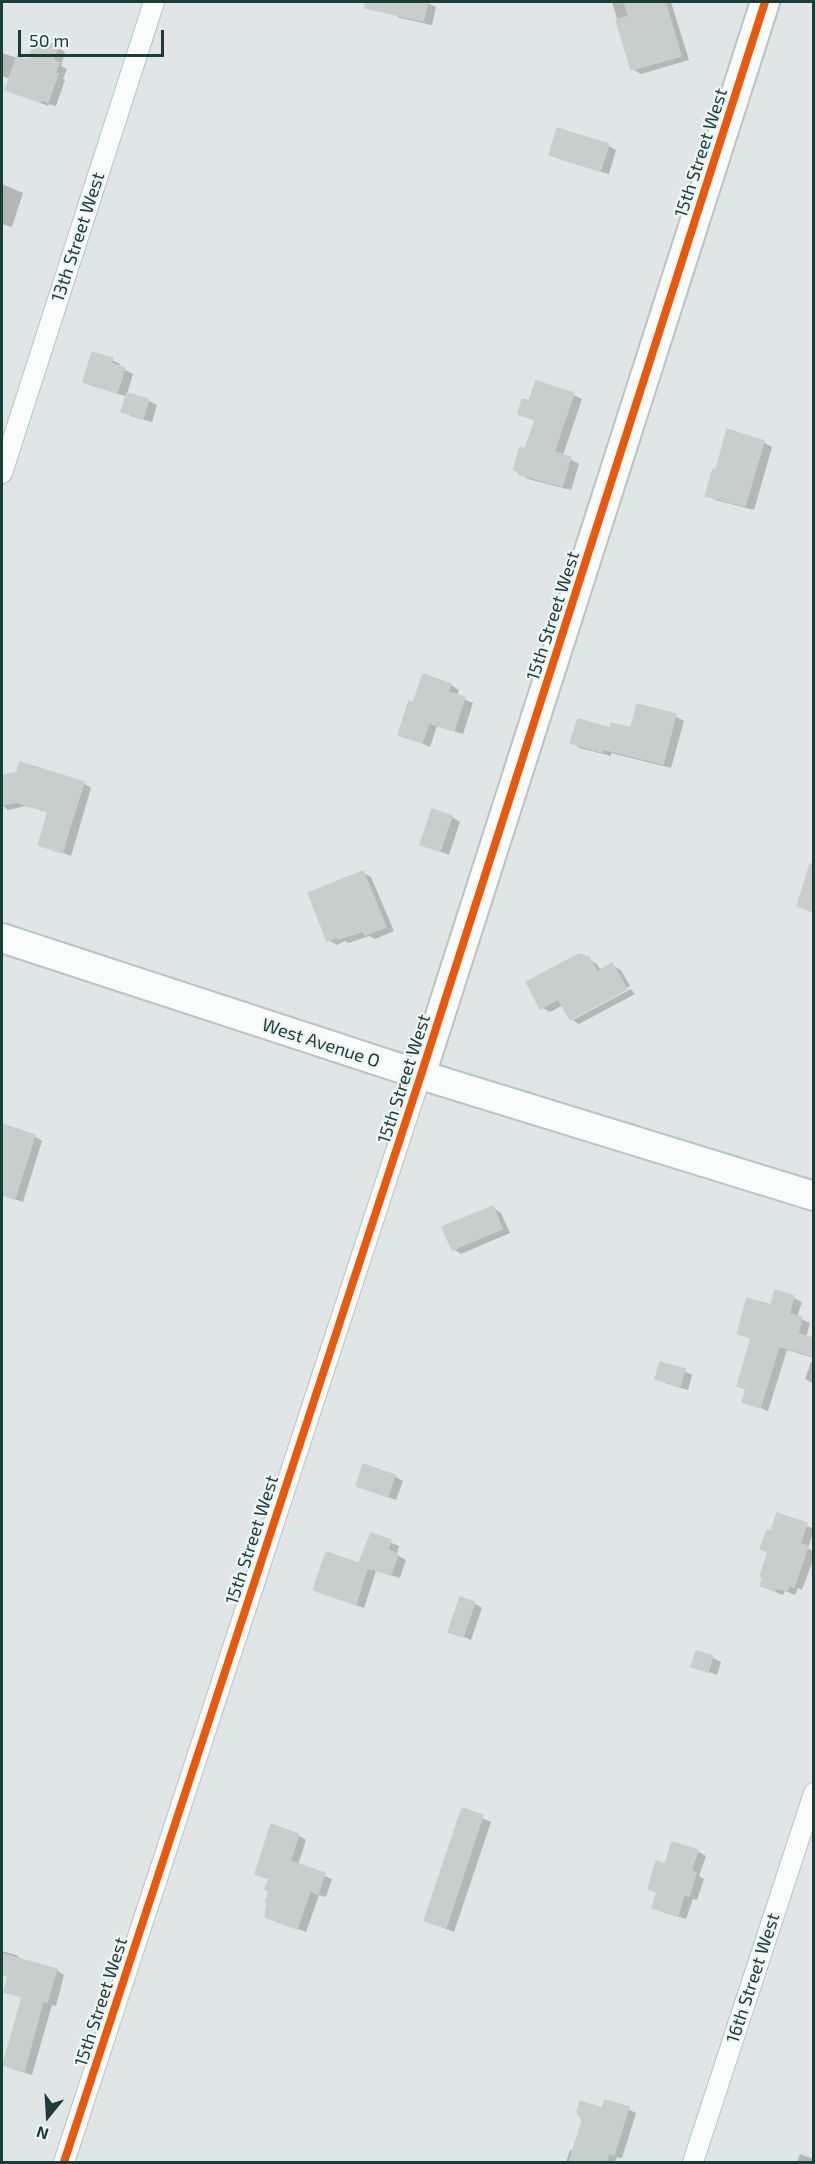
<!DOCTYPE html>
<style>
body{margin:0}
#map{position:relative;width:815px;height:2164px;overflow:hidden;background:#e0e6e5;font-family:"Exo 2",sans-serif}
canvas{display:block}
.frame{position:absolute;inset:0;border:3px solid #1d3b38;pointer-events:none}
.north{position:absolute;left:18px;top:2086px;width:60px;height:60px;-webkit-text-stroke:4px #edf7f4;paint-order:stroke;rotate:198deg;font-size:16px;font-weight:700;line-height:24px;text-align:center;color:#1d3b38}
.north::after{content:'';display:block;margin:auto;width:21px;height:27px;background:#1d3b38;clip-path:polygon(50% 0,100% 100%,50% 72%,0 100%)}
.scale{position:absolute;left:18px;top:30px;width:146px;height:27px;box-sizing:border-box;border:3px solid #1d3b38;border-top:0;padding-left:8px;font-size:18px;line-height:21px;white-space:nowrap;color:#1d3b38;-webkit-text-stroke:4px #edf7f4;paint-order:stroke}
</style>
<div id="map">
<canvas width="815" height="2164"></canvas>
<div class="frame"></div>
<div class="north">N</div>
<div class="scale">50 m</div>
</div>
<script>
const c = document.querySelector('canvas').getContext('2d');
c.lineJoin = 'round';
function fillPath(path, color) {
  c.fillStyle = color;
  c.fill(path, 'evenodd');
}
function poly(rows) {
  const path = new Path2D();
  for (const r of rows) {
    path.moveTo(r[0], r[1]);
    for (let i = 2; i < r.length; i += 2) path.lineTo(r[i], r[i + 1]);
  }
  return path;
}
function strokePath(path, color, width, dash) {
  c.strokeStyle = color;
  c.lineWidth = width;
  c.lineCap = dash ? 'butt' : 'round';
  c.setLineDash(dash || []);
  c.stroke(path);
}
function write(font, color, halo, rows, align = 'center') {
  c.font = font + ' "Exo 2",sans-serif';
  c.lineWidth = 4.5;
  c.setLineDash([]);
  c.textBaseline = 'middle';
  c.strokeStyle = halo;
  c.fillStyle = color;
  for (const [text, x, y, turn = 0] of rows) {
    c.save();
    c.translate(x, y);
    c.rotate((+turn || 0) * Math.PI / 180);
    c.textAlign = isNaN(turn) ? turn : align;
    if (halo) c.strokeText(text, 0, 0);
    c.fillText(text, 0, 0);
    c.restore();
  }
}
const shadow = poly([
 [395,2,424,2,436,7,432,25,400,18,392,13],
 [612,2,671,2,689,60,641,74,632,69],
 [57,47,65,52,61,66,67,69,63,79,65,80,56,106,49,104,48,106,7,90,10,79,2,76,2,53,29,62],
 [608,145,616,150,609,174,559,159,550,154],
 [2,184,23,193,12,227,2,224],
 [112,360,120,364,119,367,133,374,127,394,149,401,157,405,152,422,131,416,123,411,128,397,93,386,84,381],
 [573,395,582,399,563,455,579,464,571,490,528,479,520,474,515,470,526,451,536,421,519,413,530,403],
 [763,442,772,447,754,510,715,500,707,495],
 [451,685,459,690,457,696,473,703,463,734,437,726,430,747,400,734,414,705],
 [675,716,684,721,671,768,611,753,611,756,580,748,572,743,611,730,632,730],
 [18,774,83,783,91,788,71,856,40,844,50,813,26,806,8,810,2,805,2,777],
 [452,817,460,822,449,855,422,844],
 [363,873,371,877,394,931,375,939,369,936,349,943,345,941,337,945,328,940],
 [588,959,597,964,601,971,612,965,621,970,630,986,573,1016,573,1020,631,989,635,994,579,1024,571,1019,563,1005,550,1012,541,1007],
 [2,1126,34,1136,42,1141,23,1202,2,1195],
 [493,1208,501,1213,510,1233,461,1254,453,1249],
 [794,1298,802,1302,797,1317,810,1323,806,1338,814,1340,814,1358,787,1350,768,1411,744,1401,747,1391,739,1386,753,1340,739,1333,772,1306],
 [811,1362,814,1363,814,1384,805,1379],
 [684,1371,692,1375,688,1390,665,1383,657,1378],
 [394,1476,403,1481,396,1500,357,1485],
 [778,1515,814,1529,808,1548,814,1552,814,1557,802,1590,798,1588,795,1595,785,1591,783,1595,762,1586,772,1533],
 [372,1535,399,1546,397,1555,406,1560,400,1578,376,1571,364,1608,323,1594,315,1589,360,1565],
 [474,1603,482,1608,471,1640,450,1631],
 [712,1657,721,1662,717,1675,693,1666],
 [463,1810,491,1822,454,1932,426,1921],
 [298,1835,306,1840,298,1865,332,1879,326,1897,319,1895,306,1932,266,1917,270,1880,257,1874],
 [697,1851,706,1856,699,1876,704,1879,697,1900,693,1899,686,1919,662,1912,654,1907,658,1893,649,1888,666,1866],
 [2,1951,16,1955,24,1961,56,1970,64,1975,56,2006,52,2005,32,2075,13,2069,5,2065,23,1998,6,1991,10,1977,2,1975],
 [628,2109,636,2113,622,2158,617,2157,615,2162,566,2162,570,2150,574,2151,603,2110],
 [800,2154,814,2159,814,2162,797,2162]
]);
const building = poly([
 [366,2,428,2,423,21,365,8,366,2],
 [624,2,665,2,681,56,631,70,616,20,629,16,624,2],
 [36,39,58,46,53,60,59,63,55,73,58,74,48,102,41,100,40,102,5,90,17,56,28,60,36,39],
 [557,128,609,144,600,171,549,155,557,128],
 [92,352,113,358,111,363,125,368,117,393,83,382,92,352],
 [536,381,574,393,554,452,571,457,562,486,518,474,519,472,513,470,520,447,525,449,535,420,518,414,522,399,529,401,536,381],
 [127,393,149,399,143,418,121,412,127,393],
 [727,429,764,441,745,506,705,496,713,469,716,470,727,429],
 [423,674,451,684,448,692,465,697,454,731,429,723,422,743,398,735,409,701,413,703,423,674],
 [637,704,676,714,663,764,603,749,602,752,570,743,578,719,610,728,611,723,631,728,637,704],
 [20,762,84,782,62,853,38,845,48,812,16,802,2,805,2,776,17,772,20,762],
 [432,809,452,816,440,851,420,845,432,809],
 [810,864,813,864,813,912,797,906,810,864],
 [363,871,386,927,365,935,363,931,339,939,337,937,327,941,308,893,363,871],
 [579,954,589,957,597,972,612,963,627,989,570,1020,558,999,540,1009,526,982,579,954],
 [2,1124,35,1135,15,1198,2,1194,2,1124],
 [493,1206,502,1229,452,1250,442,1227,493,1206],
 [775,1290,794,1296,789,1314,802,1317,798,1334,813,1338,813,1356,779,1346,760,1408,742,1402,746,1389,737,1386,751,1338,737,1334,747,1298,771,1305,775,1290],
 [660,1362,685,1369,680,1386,655,1379,660,1362],
 [363,1464,395,1475,388,1497,356,1486,363,1464],
 [777,1513,807,1523,800,1544,808,1546,794,1587,789,1585,787,1591,776,1588,775,1591,760,1586,763,1577,760,1576,768,1552,760,1549,767,1530,771,1531,777,1513],
 [371,1533,391,1540,388,1550,398,1554,391,1574,367,1568,356,1604,313,1590,326,1552,359,1563,371,1533],
 [460,1597,475,1602,463,1637,448,1632,460,1597],
 [696,1651,713,1656,708,1672,691,1667,696,1651],
 [462,1808,483,1815,446,1928,424,1921,462,1808],
 [271,1824,299,1834,290,1861,325,1873,318,1894,310,1891,297,1929,265,1917,267,1903,265,1902,269,1891,265,1889,269,1879,255,1874,271,1824],
 [672,1842,698,1850,691,1871,696,1873,689,1896,684,1895,678,1916,652,1908,657,1892,648,1889,656,1861,665,1864,672,1842],
 [2,1954,57,1969,47,2002,43,2001,24,2071,3,2065,22,1997,4,1992,8,1976,2,1974,2,1954],
 [605,2100,629,2107,614,2155,609,2153,606,2163,569,2163,582,2121,577,2112,580,2101,602,2108,605,2100]
]);
const street = poly([
 [2,473,154,2],
 [64,2162,421,1075],
 [693,2162,814,1793]
]);
const secondary = poly([
 [2,938,421,1075,814,1196],
 [421,1075,765,2]
]);
const cycleway = poly([
 [64,2162,421,1075,765,2]
]);
const streetNames = [
 ["15th Street West",701,153,-72],
 ["13th Street West",78,237,-72],
 ["15th Street West",553,616,-72],
 ["West Avenue O",321,1043,18],
 ["15th Street West",404,1079,-72],
 ["15th Street West",252,1540,-72],
 ["16th Street West",753,1978,-72],
 ["15th Street West",101,2002,-72]
];
fillPath(shadow, '#0003');
fillPath(building, '#c7cecc');
strokePath(building, '#c8cfce', 1.5);
strokePath(street, '#bdc3c2', 22);
strokePath(secondary, '#bcc4c3', 32);
strokePath(street, '#fafbfb', 20);
strokePath(secondary, '#fafbfb', 28);
strokePath(cycleway, '#e8590c', 8);
write('18px', '#1d3b38', '#edf7f4', streetNames);
</script>
